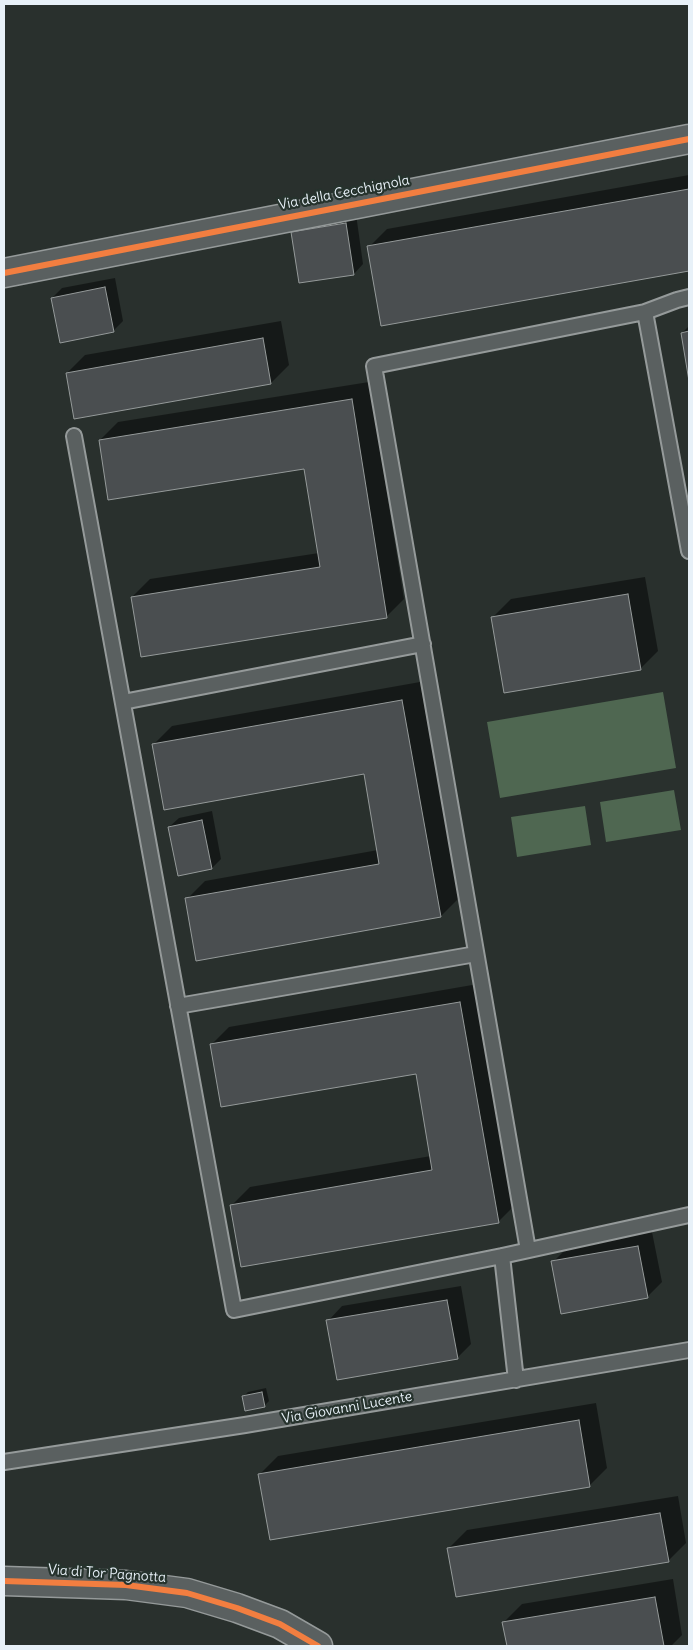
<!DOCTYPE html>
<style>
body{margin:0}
#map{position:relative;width:693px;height:1650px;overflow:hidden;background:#29302d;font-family:Delius,sans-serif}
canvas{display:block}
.frame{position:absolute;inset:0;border:5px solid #e8f1f8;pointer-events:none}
</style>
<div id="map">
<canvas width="693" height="1650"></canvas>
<div class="frame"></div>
</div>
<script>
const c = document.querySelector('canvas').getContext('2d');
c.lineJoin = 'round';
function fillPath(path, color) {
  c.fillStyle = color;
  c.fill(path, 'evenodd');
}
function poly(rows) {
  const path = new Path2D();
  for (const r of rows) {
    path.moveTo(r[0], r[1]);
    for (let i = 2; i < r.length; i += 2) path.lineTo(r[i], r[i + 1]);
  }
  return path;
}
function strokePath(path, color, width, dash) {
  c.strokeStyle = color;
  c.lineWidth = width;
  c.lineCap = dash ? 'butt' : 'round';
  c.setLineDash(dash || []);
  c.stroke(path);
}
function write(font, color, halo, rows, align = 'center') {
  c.font = font + ' Delius,sans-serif';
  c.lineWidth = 4.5;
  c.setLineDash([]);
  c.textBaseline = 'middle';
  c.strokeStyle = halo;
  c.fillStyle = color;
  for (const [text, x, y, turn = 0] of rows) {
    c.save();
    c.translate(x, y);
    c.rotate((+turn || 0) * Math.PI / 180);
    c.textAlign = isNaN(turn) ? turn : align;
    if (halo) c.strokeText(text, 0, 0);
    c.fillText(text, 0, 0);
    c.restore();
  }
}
const green = poly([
 [663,692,676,768,500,798,487,722],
 [674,790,681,830,606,842,600,802],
 [585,806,591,845,517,857,511,817]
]);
const shadow = poly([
 [689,175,689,270,382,324,369,247,387,229],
 [356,214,363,264,354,274,292,232,302,223],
 [115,278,123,321,114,330,52,298,62,288],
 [281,321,289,365,271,383,67,373,85,355],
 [689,326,689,374,682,333],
 [369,382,404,599,386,617,132,597,150,579,319,553,305,468,100,440,118,422],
 [645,577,658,651,640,669,493,617,511,599],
 [420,682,459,898,441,916,197,959,187,899,205,881,378,850,365,773,154,744,172,726],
 [212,811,221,859,212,868,169,827,179,818],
 [478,984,516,1204,498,1222,232,1205,250,1187,431,1156,417,1072,211,1045,229,1027],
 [652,1232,662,1282,648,1296,553,1262,567,1248],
 [461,1286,471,1344,457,1358,328,1321,342,1306],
 [266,1388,269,1401,264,1406,243,1397,248,1392],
 [596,1403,607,1468,589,1486,260,1474,278,1456],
 [678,1496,686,1543,668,1561,449,1548,467,1530],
 [673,1579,682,1635,671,1646,508,1646,504,1622,522,1604]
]);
const building = poly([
 [689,189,689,271,381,326,367,246,689,189],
 [346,223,354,275,299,283,291,232,346,223],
 [105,287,114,332,60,343,51,298,105,287],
 [689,331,689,381,681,333,689,331],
 [263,338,271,384,74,419,66,373,263,338],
 [352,399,387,618,141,657,131,597,320,567,304,469,108,500,99,440,352,399],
 [628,594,641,670,504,693,491,617,628,594],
 [402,700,441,917,196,961,185,898,379,864,364,774,164,810,152,744,402,700],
 [202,820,212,869,178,876,168,827,202,820],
 [460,1002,499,1223,241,1267,230,1205,432,1170,416,1074,221,1107,210,1044,460,1002],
 [638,1246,648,1298,561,1314,551,1261,638,1246],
 [447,1300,458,1359,337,1380,326,1320,447,1300],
 [262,1392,265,1407,245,1411,242,1396,262,1392],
 [579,1420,590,1487,270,1540,258,1474,579,1420],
 [660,1513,669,1562,456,1597,447,1548,660,1513],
 [655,1597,664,1646,507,1646,502,1622,655,1597]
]);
const lane = poly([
 [645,312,677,300,689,297],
 [74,436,234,1310,502,1256,689,1215],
 [123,702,423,644],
 [178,1006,476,954],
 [528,1250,374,366,645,312,689,551],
 [502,1256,516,1380],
 [4,1462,245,1425,689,1350]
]);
const secondary = poly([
 [4,273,689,139],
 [4,1581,126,1585,187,1593,237,1608,280,1624,318,1646]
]);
const cycleway = poly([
 [4,273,689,139],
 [4,1581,126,1585,187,1593,237,1608,280,1624,318,1646]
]);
const streetNames = [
 ["Via della Cecchignola",344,193,-11],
 ["Via Giovanni Lucente",347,1408,-10],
 ["Via di Tor Pagnotta",107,1574,4]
];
fillPath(green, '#4f6751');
fillPath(shadow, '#0007');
fillPath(building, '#4a4e50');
strokePath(building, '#959a9a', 1);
strokePath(lane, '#959a9a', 18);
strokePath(secondary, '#959a9a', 31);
strokePath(lane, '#5a6060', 14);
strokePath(secondary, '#5a6060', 28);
strokePath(cycleway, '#f27e40', 6);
write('14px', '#e8f1f8', '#26332d', streetNames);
</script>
